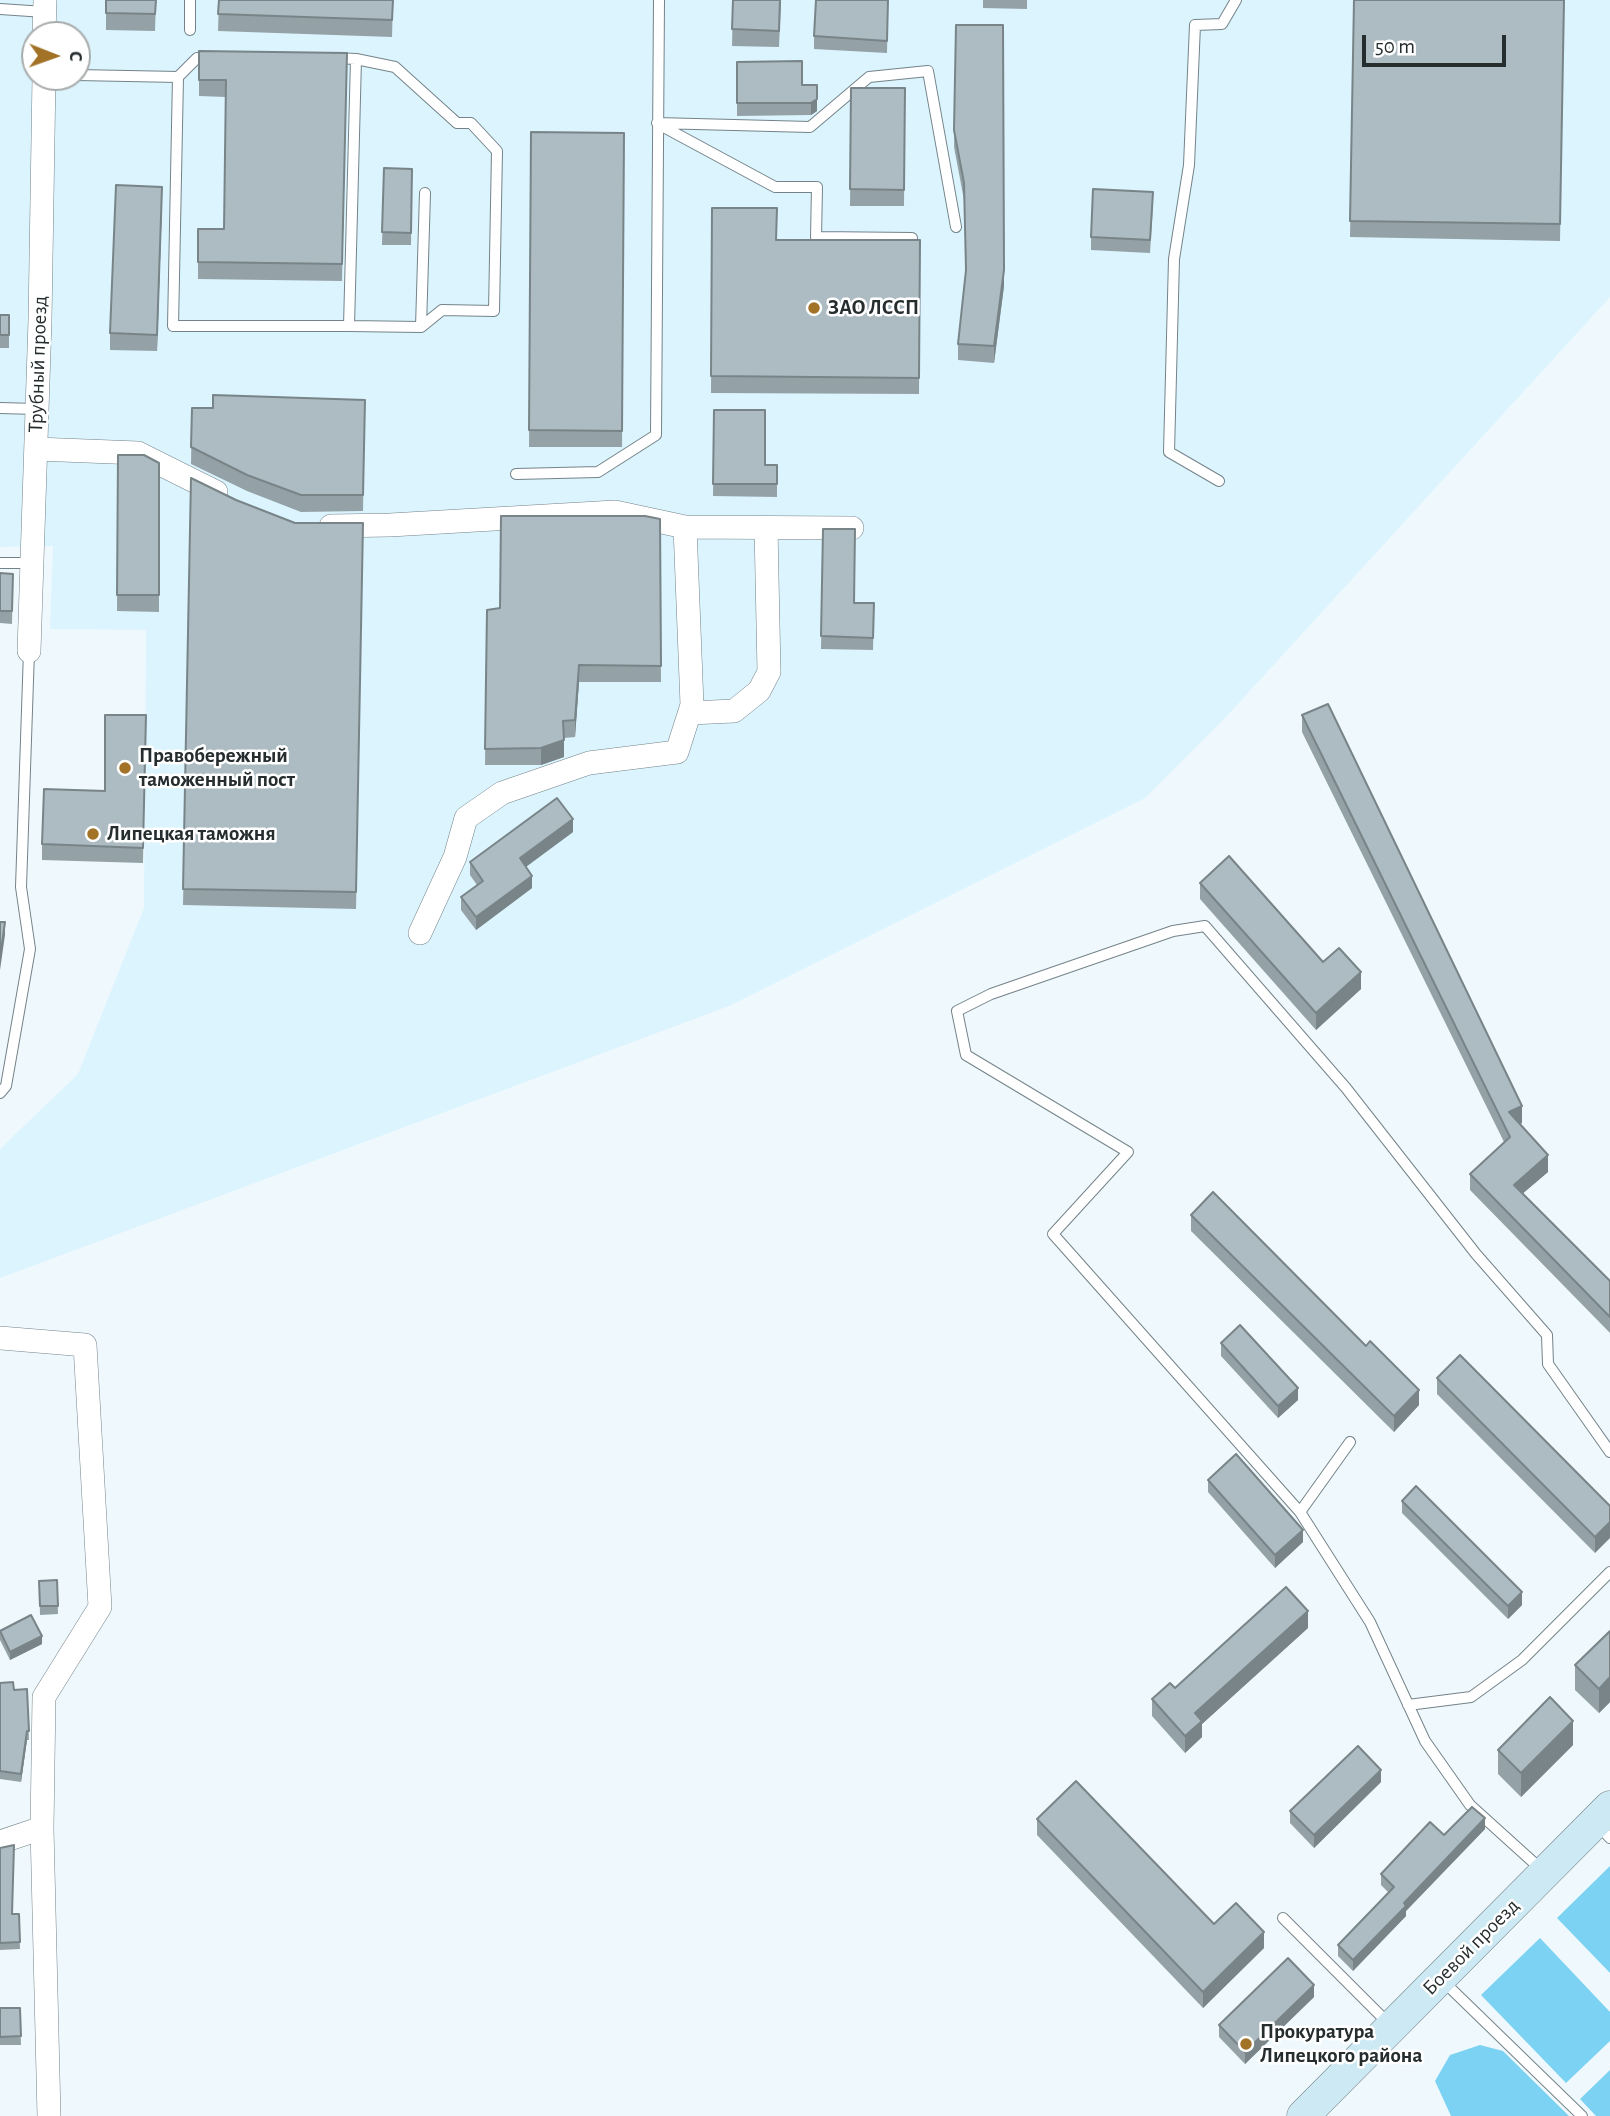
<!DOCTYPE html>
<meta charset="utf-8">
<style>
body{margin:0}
#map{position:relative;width:1610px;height:2116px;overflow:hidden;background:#eff9fd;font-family:"Alegreya Sans",sans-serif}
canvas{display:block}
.north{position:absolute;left:21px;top:21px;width:70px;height:70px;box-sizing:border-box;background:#fff;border:2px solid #a8abac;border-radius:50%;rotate:91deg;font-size:19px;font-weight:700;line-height:28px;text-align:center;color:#262d2f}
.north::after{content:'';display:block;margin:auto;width:24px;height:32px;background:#a27227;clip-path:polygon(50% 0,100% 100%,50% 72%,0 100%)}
.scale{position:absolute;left:1362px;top:35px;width:144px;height:32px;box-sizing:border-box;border:4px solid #262d2f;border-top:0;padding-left:9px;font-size:21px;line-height:24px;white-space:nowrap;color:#262d2f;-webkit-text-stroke:5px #fff;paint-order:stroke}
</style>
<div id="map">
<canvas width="1610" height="2116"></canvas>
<div class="north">С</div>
<div class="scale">50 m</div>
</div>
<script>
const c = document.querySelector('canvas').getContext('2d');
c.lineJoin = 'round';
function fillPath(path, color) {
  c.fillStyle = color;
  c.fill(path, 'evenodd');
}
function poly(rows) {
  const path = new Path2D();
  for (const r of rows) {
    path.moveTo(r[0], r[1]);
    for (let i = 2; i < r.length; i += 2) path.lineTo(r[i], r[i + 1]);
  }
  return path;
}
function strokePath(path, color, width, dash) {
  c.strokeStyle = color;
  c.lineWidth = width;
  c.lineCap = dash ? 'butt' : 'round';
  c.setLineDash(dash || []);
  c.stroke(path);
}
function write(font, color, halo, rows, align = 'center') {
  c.font = font + ' "Alegreya Sans",sans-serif';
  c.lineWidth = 5;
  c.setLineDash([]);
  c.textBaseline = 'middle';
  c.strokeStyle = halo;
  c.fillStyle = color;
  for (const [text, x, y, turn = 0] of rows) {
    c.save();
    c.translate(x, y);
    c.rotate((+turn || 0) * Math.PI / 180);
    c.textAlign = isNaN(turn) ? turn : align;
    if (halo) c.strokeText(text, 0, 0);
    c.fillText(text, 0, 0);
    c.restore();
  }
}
const built = poly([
 [0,0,1610,0,1610,297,1225,718,1145,798,729,1006,0,1278,0,1149,78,1074,144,908,146,630,50,629,53,546,0,547],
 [35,35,77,35,77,77,35,77]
]);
const green = poly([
 [1610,1866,1610,1973,1557,1918],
 [1540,1938,1610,2012,1610,2041,1566,2083,1481,1995],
 [1480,2045,1503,2051,1569,2116,1451,2116,1435,2081,1450,2055],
 [1610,2070,1610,2116,1596,2116,1580,2099]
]);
const lane = poly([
 [0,9,45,12],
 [190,30,190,0],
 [77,75,178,77,197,58,211,58],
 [178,77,173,326,349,326,356,59,335,58],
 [657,123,810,127,869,77,928,71,956,227],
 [660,125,775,187,817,187,816,237,912,238],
 [349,326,421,327,442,310,494,311,497,151,471,123,457,123,395,67,356,59],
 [421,327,425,193],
 [0,408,37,409],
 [516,474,598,472,656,435,659,0],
 [1219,481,1169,452,1174,259,1189,165,1195,25,1222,24,1236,0],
 [0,563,32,563],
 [0,1093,6,1086,30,949,21,887,29,651],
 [1350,1442,1300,1512,1370,1622,1425,1741,1470,1805,1543,1871],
 [1300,1512,1053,1234,1128,1152,966,1055,957,1011,991,994,1173,931,1205,926,1346,1088,1476,1254,1547,1335,1548,1364,1610,1452],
 [1408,1705,1471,1697,1522,1660,1610,1572],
 [1597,1824,1610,1838],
 [1283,1918,1390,2025],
 [1442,1980,1582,2116]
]);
const street = poly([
 [44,35,45,0],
 [36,449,138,453,216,492],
 [331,526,390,525,615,512,685,527,852,528],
 [29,651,40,320,44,77],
 [690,713,734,711,759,691,769,672,766,528],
 [420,933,455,857,466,818,502,793,589,763,677,752,692,705,685,527],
 [0,1338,85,1345,100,1607,44,1697,42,1828,49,2116],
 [0,1842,42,1828]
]);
const secondary = poly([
 [1303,2116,1610,1807]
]);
const wall = poly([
 [106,0,156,0,155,31,106,30],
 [219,0,393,0,392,37,218,31],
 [733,0,781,0,779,47,732,46],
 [888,0,887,53,814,49,814,36],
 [983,0,1027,0,1027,9,983,8],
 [1354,0,1564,0,1560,241,1350,237],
 [956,25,1004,286,994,363,958,360,958,344,966,273,964,200,954,147],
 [199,51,347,53,342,281,198,279,198,229,224,229,226,97,199,96],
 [737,62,802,85,817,111,811,115,737,116],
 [851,88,905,88,904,206,850,206],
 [531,132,624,133,622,447,529,447],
 [384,168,412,169,411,245,382,245],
 [162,203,157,351,110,350,110,333],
 [1153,205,1150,253,1091,250,1091,237],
 [712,208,776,240,920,240,919,394,711,393],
 [0,315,9,315,9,348,0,348],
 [365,400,363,511,301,512,247,491,191,464,192,408,213,408],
 [714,410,765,465,777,465,777,497,713,496],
 [118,455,159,463,159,612,117,611],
 [191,478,236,500,295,523,363,523,356,909,183,905],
 [660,519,661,682,579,682,575,737,564,738,564,757,541,765,485,765,487,610,500,608],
 [823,529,854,603,874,603,873,650,821,649],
 [0,573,13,574,12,624,0,623],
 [146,715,143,863,42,860,42,844,105,791],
 [1302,715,1522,1123,1520,1124,1548,1172,1523,1193,1610,1281,1610,1333,1470,1190,1470,1174,1504,1142,1302,732],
 [573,832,526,867,532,888,476,930,461,910,461,897,477,885,470,875,470,862],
 [1200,883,1323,962,1361,989,1316,1030,1200,899],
 [1191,1215,1419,1405,1394,1432,1191,1231],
 [1221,1343,1298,1400,1278,1418,1221,1356],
 [1437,1378,1610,1506,1595,1553,1437,1394],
 [1208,1480,1303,1542,1275,1568,1208,1492],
 [1402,1501,1522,1605,1508,1619,1402,1513],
 [57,1580,58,1614,40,1615,39,1581],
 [1308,1628,1202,1724,1202,1737,1185,1753,1152,1716,1152,1699],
 [0,1631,42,1644,10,1660,0,1640],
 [1610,1631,1610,1702,1599,1713,1575,1690,1575,1665],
 [0,1683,14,1690,27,1689,29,1740,27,1740,21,1782,0,1779],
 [1573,1745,1521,1797,1498,1774,1498,1750],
 [1381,1782,1314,1848,1290,1823,1290,1811],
 [1037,1819,1214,1924,1264,1948,1203,2008,1037,1835],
 [1485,1829,1406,1911,1406,1916,1353,1971,1338,1956,1338,1945,1389,1893,1381,1885,1381,1874,1444,1835],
 [0,1848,12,1914,19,1914,20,1949,0,1950],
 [1314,1997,1245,2064,1219,2037,1219,2025],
 [0,2008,20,2008,21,2045,0,2045]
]);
const shadedWall = poly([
 [817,99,817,111,811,115,811,103],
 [162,187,162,203,157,351,157,335],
 [1004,270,1004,286,994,363,994,346],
 [579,665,579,682,575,737,575,720],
 [564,740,564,757,541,765,541,748],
 [573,819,573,832,520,871,520,858],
 [532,876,532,888,476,930,476,917],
 [5,922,5,935,0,970,0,958],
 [1361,972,1361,989,1316,1030,1316,1013],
 [1522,1106,1522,1123,1509,1129,1509,1112],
 [1548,1155,1548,1172,1514,1201,1514,1185],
 [1298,1388,1298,1400,1278,1418,1278,1406],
 [1419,1390,1419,1405,1394,1432,1394,1416],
 [1610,1522,1610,1538,1595,1553,1595,1537],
 [1303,1530,1303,1542,1275,1568,1275,1555],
 [1522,1592,1522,1605,1508,1619,1508,1606],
 [1308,1611,1308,1628,1202,1724,1202,1737,1185,1753,1185,1736,1195,1713],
 [42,1636,42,1644,10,1660,10,1652],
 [1610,1677,1610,1702,1599,1713,1599,1689],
 [1573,1721,1573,1745,1521,1797,1521,1773],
 [27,1731,27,1740,21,1782,21,1774],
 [1381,1770,1381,1782,1314,1848,1314,1835],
 [1485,1818,1485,1829,1406,1911,1406,1916,1353,1971,1353,1960,1404,1903],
 [1264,1932,1264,1948,1203,2008,1203,1992],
 [1314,1985,1314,1997,1245,2064,1245,2052]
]);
const building = poly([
 [106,0,156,0,155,14,106,13,106,0],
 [219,0,393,0,392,20,218,14,219,0],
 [733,0,780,0,779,31,732,29,733,0],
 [816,0,888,0,887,41,814,36,816,0],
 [1354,0,1564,0,1560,224,1350,221,1354,0],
 [956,25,1003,25,1004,270,994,346,958,344,966,270,964,183,954,130,956,25],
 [199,51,347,53,342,264,198,262,198,229,224,229,226,80,199,80,199,51],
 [802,61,802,85,817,85,817,99,811,103,737,103,737,62,802,61],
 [851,88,905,88,904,190,850,189,851,88],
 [531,132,624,133,622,431,529,430,531,132],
 [384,168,412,169,411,233,382,232,384,168],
 [116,185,162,187,157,335,110,333,116,185],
 [1093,189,1153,192,1150,240,1091,237,1093,189],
 [712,208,777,208,776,240,920,240,919,378,711,376,712,208],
 [0,315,9,315,9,335,0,335,0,315],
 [213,395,365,400,363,495,301,495,247,475,191,447,192,408,213,408,213,395],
 [714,410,765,410,765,465,777,465,777,484,713,484,714,410],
 [118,455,144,455,159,463,159,595,117,595,118,455],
 [191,478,236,500,295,523,363,523,356,892,183,889,191,478],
 [501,516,645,516,660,519,661,666,579,665,575,720,563,721,564,740,541,748,485,749,487,610,500,608,501,516],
 [823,529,855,529,854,603,874,603,873,638,821,636,823,529],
 [0,573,13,574,12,611,0,611,0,573],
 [1328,704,1522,1106,1509,1112,1548,1155,1514,1185,1610,1281,1610,1317,1470,1174,1510,1137,1302,715,1328,704],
 [105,715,146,715,143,848,42,844,44,789,105,791,105,715],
 [557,798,573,819,520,858,532,876,476,917,461,897,483,881,470,862,557,798],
 [1229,856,1323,962,1339,948,1361,972,1316,1013,1200,883,1229,856],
 [0,922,5,922,0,958,0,922],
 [1213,1192,1366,1346,1370,1341,1419,1390,1394,1416,1191,1215,1213,1192],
 [1240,1325,1298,1388,1278,1406,1221,1343,1240,1325],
 [1460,1355,1610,1506,1610,1522,1595,1537,1437,1378,1460,1355],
 [1236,1454,1303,1530,1275,1555,1208,1480,1236,1454],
 [1416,1486,1522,1592,1508,1606,1402,1501,1416,1486],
 [57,1580,58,1606,40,1606,39,1581,57,1580],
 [1286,1587,1308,1611,1195,1713,1202,1721,1185,1736,1152,1699,1170,1683,1175,1688,1286,1587],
 [31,1615,42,1636,10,1652,0,1631,31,1615],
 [1610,1631,1610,1677,1599,1689,1575,1665,1610,1631],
 [13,1682,14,1690,27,1689,29,1731,27,1731,21,1774,0,1771,0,1683,13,1682],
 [1550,1697,1573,1721,1521,1773,1498,1750,1550,1697],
 [1358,1746,1381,1770,1314,1835,1290,1811,1358,1746],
 [1076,1781,1214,1924,1236,1903,1264,1932,1203,1992,1037,1819,1076,1781],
 [1472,1807,1485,1818,1404,1903,1406,1906,1353,1960,1338,1945,1394,1887,1381,1874,1430,1822,1444,1835,1472,1807],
 [14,1845,12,1914,19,1914,20,1942,0,1943,0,1848,14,1845],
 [1288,1958,1314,1985,1245,2052,1219,2025,1288,1958],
 [0,2008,20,2008,21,2036,0,2037,0,2008]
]);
const markers = [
 [814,308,7,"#a27227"],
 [125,768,7,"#a27227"],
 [93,834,7,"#a27227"],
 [1246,2044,7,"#a27227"]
];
const poiNames = [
 ["ЗАО ЛССП",828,308],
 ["Правобережный",139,756],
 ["таможенный пост",139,780],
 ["Липецкая таможня",107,834],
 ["Прокуратура",1260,2032],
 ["Липецкого района",1260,2056]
];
const streetNames = [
 ["Трубный проезд",38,364,-88],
 ["Боевой проезд",1471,1947,-45]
];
fillPath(built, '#dbf4fe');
fillPath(green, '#7cd2f2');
strokePath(lane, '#748389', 12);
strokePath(street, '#748389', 24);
strokePath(secondary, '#748389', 33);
strokePath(lane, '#fff', 10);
strokePath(street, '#fff', 23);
strokePath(secondary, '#cce9f4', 32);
fillPath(wall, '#94a2a7');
fillPath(shadedWall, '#788488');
fillPath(building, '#acbcc2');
strokePath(building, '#788488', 2);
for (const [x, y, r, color] of markers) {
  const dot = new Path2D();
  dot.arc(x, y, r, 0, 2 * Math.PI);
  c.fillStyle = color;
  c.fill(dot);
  strokePath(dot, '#fff', 2.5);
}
write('bold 21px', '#262d2f', '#fff', poiNames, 'left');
write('21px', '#262d2f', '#fff', streetNames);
</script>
